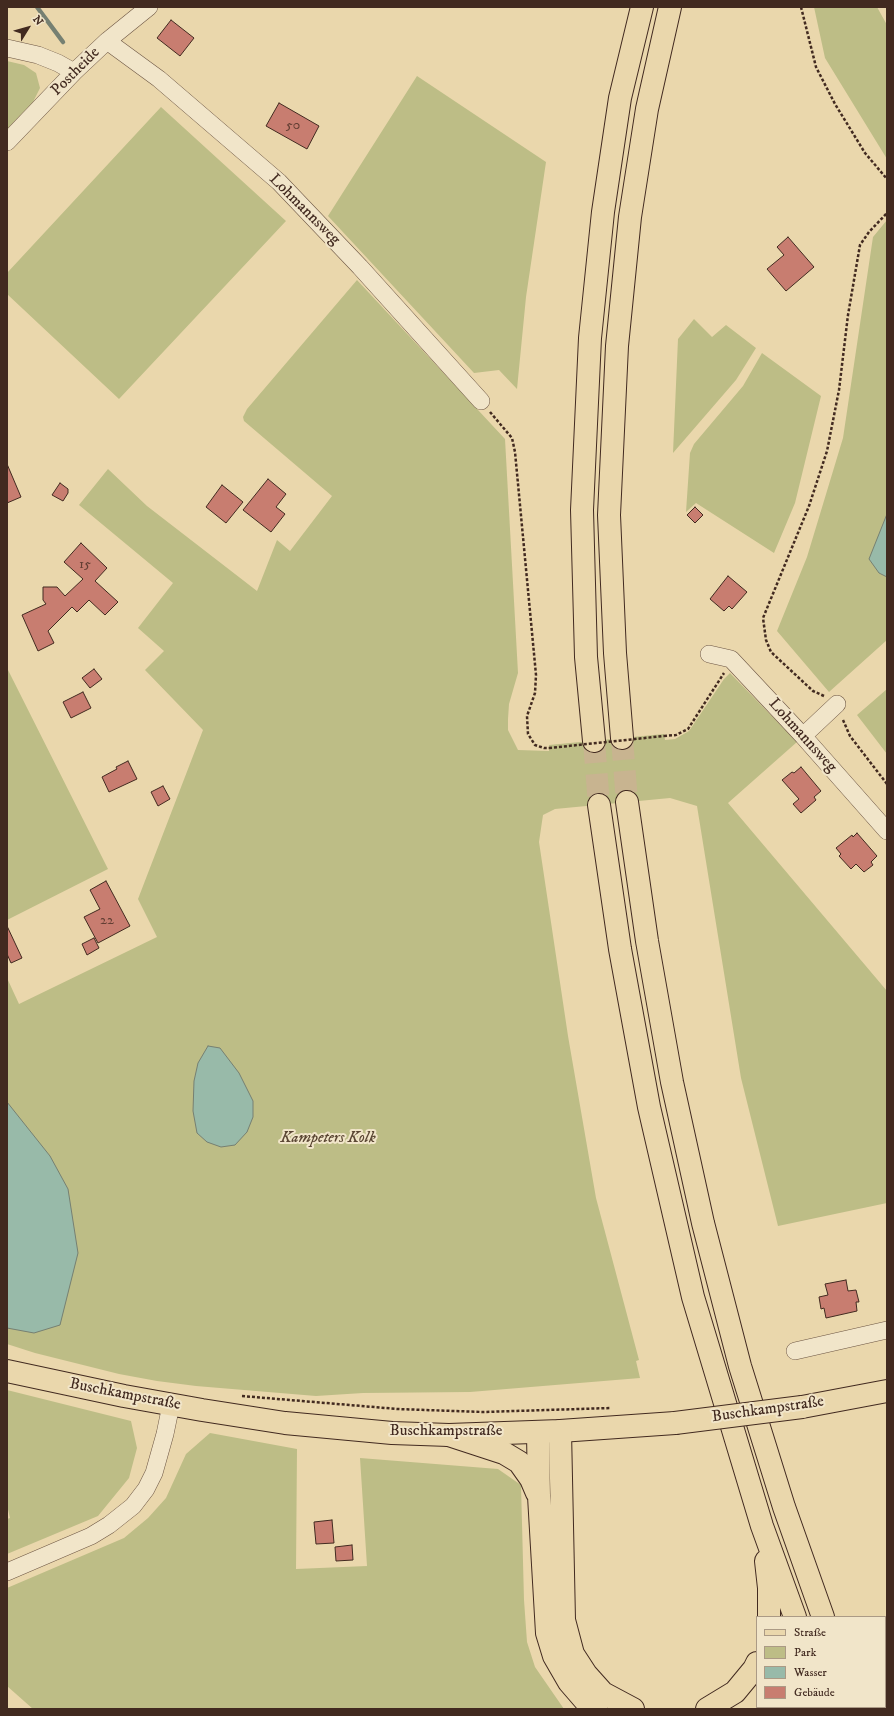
<!DOCTYPE html>
<meta charset="utf-8">
<style>
body{margin:0}
#map{position:relative;width:894px;height:1716px;overflow:hidden;background:#ead7ac;font-family:"IM FELL DW Pica",serif}
canvas{display:block}
.frame{position:absolute;inset:0;border:8px solid #422a20;pointer-events:none}
.legend{position:absolute;left:756px;top:1616px;width:130px;height:92px;box-sizing:border-box;background:#f1e5c9;border:1px solid #ab9a85;margin:0;padding:5px 7px;list-style:none;font-size:12px;color:#422a20}
.legend li{display:flex;align-items:center;gap:8px;height:20px}
.legend b{width:20px;border:1px solid #ab9a85}
.north{position:absolute;left:8px;top:8px;width:40px;height:40px;-webkit-text-stroke:3px #f1e5c9;paint-order:stroke;rotate:53deg;font-size:11px;font-weight:700;line-height:16px;text-align:center;color:#422a20}
.north::after{content:'';display:block;margin:auto;width:14px;height:18px;background:#422a20;clip-path:polygon(50% 0,100% 100%,50% 72%,0 100%)}
</style>
<div id="map">
<canvas width="894" height="1716"></canvas>
<div class="frame"></div>
<ul class="legend">
<li><b style="height:5px;background:#ead7ac"></b>Straße</li>
<li><b style="height:11px;background:#bdbd86"></b>Park</li>
<li><b style="height:11px;background:#98baa9"></b>Wasser</li>
<li><b style="height:11px;background:#c87d70"></b>Gebäude</li>
</ul>
<div class="north">N</div>
</div>
<script>
const c = document.querySelector('canvas').getContext('2d');
c.lineJoin = 'round';
function fillPath(path, color) {
  c.fillStyle = color;
  c.fill(path, 'evenodd');
}
function poly(rows) {
  const path = new Path2D();
  for (const r of rows) {
    path.moveTo(r[0], r[1]);
    for (let i = 2; i < r.length; i += 2) path.lineTo(r[i], r[i + 1]);
  }
  return path;
}
function strokePath(path, color, width, dash) {
  c.strokeStyle = color;
  c.lineWidth = width;
  c.lineCap = dash ? 'butt' : 'round';
  c.setLineDash(dash || []);
  c.stroke(path);
}
function write(font, color, halo, rows, align = 'center') {
  c.font = font + ' "IM FELL DW Pica",serif';
  c.lineWidth = 4;
  c.setLineDash([]);
  c.textBaseline = 'middle';
  c.strokeStyle = halo;
  c.fillStyle = color;
  for (const [text, x, y, turn = 0] of rows) {
    c.save();
    c.translate(x, y);
    c.rotate((+turn || 0) * Math.PI / 180);
    c.textAlign = isNaN(turn) ? turn : align;
    if (halo) c.strokeText(text, 0, 0);
    c.fillText(text, 0, 0);
    c.restore();
  }
}
const green = poly([
 [814,7,877,7,887,25,887,159,825,58],
 [7,61,24,65,36,73,40,88,33,102,7,129],
 [417,76,546,162,526,297,517,389,499,370,474,373,328,216],
 [161,107,286,221,119,399,7,294,7,273],
 [887,220,887,514,881,531,879,573,887,577,887,640,829,692,777,631,807,557,843,438,873,237],
 [357,280,505,439,518,673,509,704,508,719,508,730,518,750,549,751,549,745,664,734,665,740,675,739,689,731,724,679,730,673,797,742,728,803,887,991,887,1203,778,1226,741,1078,697,806,670,798,555,809,543,815,539,842,568,1036,596,1198,639,1360,636,1361,640,1378,470,1392,363,1393,316,1396,196,1386,157,1381,119,1374,35,1353,7,1344,7,978,19,1004,157,937,138,899,203,730,145,670,164,651,138,628,173,583,79,505,108,469,147,506,257,591,277,540,290,551,332,496,244,421,243,417,247,409],
 [694,319,712,337,726,325,756,348,736,380,673,453,678,339],
 [762,353,821,396,795,503,774,553,696,503,686,512,690,453,694,444,743,386],
 [7,668,108,869,7,920],
 [887,689,887,754,857,715],
 [7,1390,131,1421,137,1448,129,1478,98,1516,7,1554,7,1519,10,1518,7,1505],
 [210,1433,297,1449,296,1569,367,1566,360,1458,498,1469,521,1485,524,1600,527,1642,535,1667,564,1709,33,1709,7,1686,7,1588,124,1538,148,1518,166,1498,186,1454]
]);
const water = poly([
 [887,514,887,577,879,573,869,559,887,514],
 [208,1046,220,1048,239,1073,253,1101,253,1117,247,1132,235,1145,221,1147,207,1142,197,1133,193,1111,194,1081,198,1063,208,1046],
 [7,1102,50,1156,68,1189,78,1253,60,1325,34,1333,7,1328,7,1102]
]);
const stream = poly([
 [37,7,63,42]
]);
const building = poly([
 [171,20,194,38,180,56,157,38,171,20],
 [279,103,319,126,307,149,266,126,279,103],
 [788,237,814,267,786,291,767,269,784,255,777,247,788,237],
 [7,464,21,497,7,503,7,464],
 [268,479,286,494,276,507,285,514,271,532,243,510,268,479],
 [60,483,68,489,68,493,63,501,52,495,60,483],
 [222,485,243,502,226,523,206,507,222,485],
 [695,507,703,515,695,523,687,515,695,507],
 [81,543,107,568,95,581,118,602,105,615,89,600,77,612,72,607,48,631,54,643,38,651,22,615,46,604,43,600,43,587,57,587,65,596,83,579,64,562,81,543],
 [728,576,747,592,732,609,729,606,724,611,710,599,728,576],
 [94,669,102,679,90,688,82,678,94,669],
 [83,692,91,708,71,718,63,702,83,692],
 [128,761,137,779,109,792,102,777,117,769,116,767,128,761],
 [801,767,821,791,814,797,816,800,801,813,793,804,799,799,782,780,792,772,794,773,801,767],
 [163,786,170,799,158,806,151,792,163,786],
 [857,833,877,856,871,862,873,865,864,872,856,864,851,869,839,856,841,854,836,848,852,835,853,837,857,833],
 [106,881,130,926,98,943,84,917,100,909,90,890,106,881],
 [7,926,22,958,11,963,7,954,7,926],
 [94,938,99,948,87,955,82,944,94,938],
 [846,1280,848,1291,856,1290,859,1302,856,1302,857,1311,826,1318,824,1308,821,1309,819,1297,828,1295,825,1284,846,1280],
 [332,1520,334,1543,316,1544,314,1522,332,1520],
 [352,1545,353,1560,336,1561,335,1547,352,1545]
]);
const highwayTunnel = poly([
 [622,738,627,802],
 [594,741,599,805]
]);
const path = poly([
 [801,7,816,67,835,104,865,153,887,179],
 [490,412,512,438,515,452,536,675,535,693,527,716,528,734,535,745,544,748,549,748],
 [824,696,813,691,771,652,766,640,763,618,809,506,827,451,839,390,848,315,860,245,869,232,887,213],
 [843,720,850,736,887,784],
 [664,736,676,735,688,729,724,673],
 [242,1396,397,1409,483,1412,611,1408]
]);
const minor = poly([
 [107,41,159,79,279,182,360,267,481,401],
 [7,48,38,55,58,63,74,72],
 [7,142,74,72,107,41,149,7],
 [709,654,731,659,803,736,887,831],
 [803,736,837,704],
 [795,1351,887,1330],
 [7,1572,91,1536,109,1525,133,1506,146,1489,154,1473,165,1434,171,1405]
]);
const major = poly([
 [7,1371,124,1396,202,1410,285,1423,392,1433,449,1435,560,1431,675,1423],
 [802,1407,887,1391]
]);
const highway = poly([
 [622,738,615,653,609,515,617,346,630,217,647,109,670,7],
 [594,741,586,657,582,510,590,338,603,212,620,98,642,7],
 [627,802,647,941,672,1082,703,1223,740,1366,784,1507,823,1617],
 [599,805,620,949,649,1107,693,1297,762,1526,795,1617],
 [560,1431,564,1620,573,1654,586,1674,603,1693,633,1709],
 [538,1432,539,1496,547,1633,554,1656,569,1682,588,1704,596,1709],
 [449,1435,504,1453,519,1462,531,1479,537,1493],
 [766,1561,769,1588,769,1617],
 [830,1707,830,1709],
 [859,1707,860,1709],
 [883,1707,885,1709],
 [707,1709,735,1692,754,1669,757,1663]
]);
const pathBridge = poly([
 [549,748,664,736]
]);
const majorBridge = poly([
 [675,1423,802,1407]
]);
const numberNames = [
 ["50",293,126],
 ["15",85,565],
 ["22",107,921]
];
const streetNames = [
 ["Postheide",76,72,-45],
 ["Lohmannsweg",304,210,45],
 ["Lohmannsweg",802,736,48],
 ["Buschkampstraße",125,1395,11],
 ["Buschkampstraße",768,1410,-8],
 ["Buschkampstraße",446,1432]
];
const parkNames = [
 ["Kampeters Kolk",328,1139]
];
fillPath(green, '#bdbd86');
fillPath(water, '#98baa9');
strokePath(water, '#768072', 1);
strokePath(stream, '#768072', 4.5);
fillPath(building, '#c87d70');
strokePath(building, '#422a20', 1);
strokePath(highwayTunnel, '#c8b490', 22, [22, 11]);
strokePath(minor, '#6c5543', 18);
strokePath(major, '#422a20', 24);
strokePath(highway, '#422a20', 24);
strokePath(path, '#422a20', 2.5, [3, 2]);
strokePath(minor, '#f1e5c9', 17);
strokePath(major, '#ead7ac', 22);
strokePath(highway, '#ead7ac', 22);
strokePath(majorBridge, '#422a20', 24, []);
strokePath(pathBridge, '#422a20', 2.5, [3, 2]);
strokePath(majorBridge, '#ead7ac', 22);
write('14px', '#643f34', null, numberNames);
write('16px', '#422a20', '#f1e5c9', streetNames);
write('italic 16px', '#5b4734', '#f1e5c9', parkNames);
</script>
